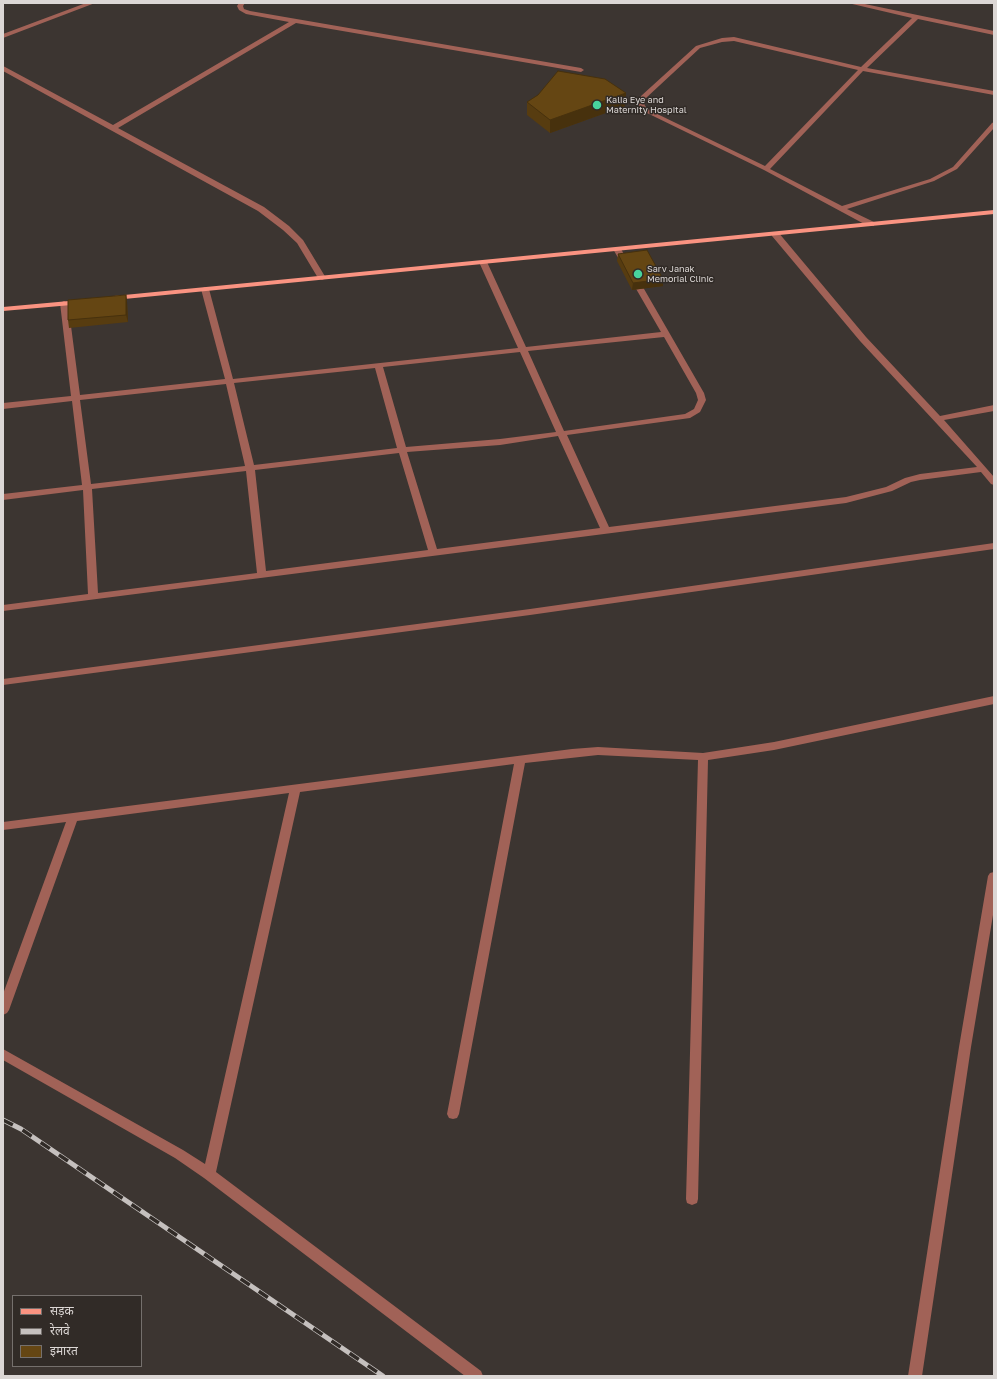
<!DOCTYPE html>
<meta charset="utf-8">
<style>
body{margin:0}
#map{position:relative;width:997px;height:1379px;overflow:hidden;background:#3c3531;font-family:"Golos Text","Noto Sans Devanagari",sans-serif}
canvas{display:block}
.frame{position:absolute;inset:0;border:4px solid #dcd7d5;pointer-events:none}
.legend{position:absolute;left:12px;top:1295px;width:130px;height:72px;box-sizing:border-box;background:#312b27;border:1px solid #75706d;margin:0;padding:5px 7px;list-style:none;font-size:12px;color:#dcd7d5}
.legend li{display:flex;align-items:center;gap:8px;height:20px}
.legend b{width:20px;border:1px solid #75706d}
</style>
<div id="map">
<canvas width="997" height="1379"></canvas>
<div class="frame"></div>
<ul class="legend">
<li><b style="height:5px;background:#fa9381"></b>सड़क</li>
<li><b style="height:5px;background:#c5c0be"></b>रेलवे</li>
<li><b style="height:11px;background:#654613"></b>इमारत</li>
</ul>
</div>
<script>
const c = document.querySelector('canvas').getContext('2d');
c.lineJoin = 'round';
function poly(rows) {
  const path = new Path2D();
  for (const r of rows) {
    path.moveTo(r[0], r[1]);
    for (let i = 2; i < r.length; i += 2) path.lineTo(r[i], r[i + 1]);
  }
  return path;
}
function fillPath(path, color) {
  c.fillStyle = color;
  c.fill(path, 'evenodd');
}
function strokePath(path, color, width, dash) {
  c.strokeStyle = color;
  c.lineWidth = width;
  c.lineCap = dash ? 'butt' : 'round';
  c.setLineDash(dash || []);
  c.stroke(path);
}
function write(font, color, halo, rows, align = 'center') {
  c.font = font + ' "Golos Text",sans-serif';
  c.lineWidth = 3;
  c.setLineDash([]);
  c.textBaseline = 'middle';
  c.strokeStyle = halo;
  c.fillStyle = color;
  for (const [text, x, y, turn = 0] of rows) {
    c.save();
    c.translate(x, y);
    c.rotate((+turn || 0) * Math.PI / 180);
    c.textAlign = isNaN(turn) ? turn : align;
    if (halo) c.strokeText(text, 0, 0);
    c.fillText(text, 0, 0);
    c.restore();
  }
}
const minor = poly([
 [86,3,95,3,3,38,3,34,86,3],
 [239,3,245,3,243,6,244,9,250,11,581,68,584,70,581,72,296,23,118,128,264,207,289,226,303,240,326,278,322,280,318,278,297,243,283,230,258,211,3,71,3,66,5,67,113,125,289,22,246,14,239,10,237,6,239,3],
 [848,3,860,3,994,31,994,35,918,19,867,68,994,91,994,95,863,71,770,169,842,206,930,179,953,167,992,123,994,122,994,128,957,169,934,181,847,209,874,222,874,226,868,226,764,170,647,113,639,107,638,103,641,96,696,46,722,38,734,37,861,67,912,18,848,3],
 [734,41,858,70,765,166,651,111,645,106,644,103,646,98,700,48,722,42,734,41],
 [772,232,778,232,866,337,940,416,994,405,994,411,944,420,994,477,994,485,991,484,981,472,920,480,911,482,892,491,846,503,3,611,3,605,88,594,83,490,3,500,3,494,82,485,72,401,3,409,3,403,71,396,60,303,64,301,68,303,80,395,225,379,201,289,205,287,209,289,233,379,518,348,479,262,483,260,487,262,526,347,661,332,613,249,617,247,621,249,704,393,706,400,700,412,690,418,567,435,609,527,846,497,886,487,905,478,920,474,977,467,860,341,772,236,772,232],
 [664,337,696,393,698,400,694,409,685,414,564,431,528,351,664,337],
 [520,352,556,432,500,439,406,447,383,367,520,352],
 [375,368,397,448,254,465,234,383,375,368],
 [226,384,245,466,91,484,80,400,226,384],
 [558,436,600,528,437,549,407,452,500,445,558,436],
 [399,453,428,550,266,571,255,470,399,453],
 [246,471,257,573,98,593,92,489,246,471],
 [994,543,994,549,530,615,3,685,3,679,530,609,994,543],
 [994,696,994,704,774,750,708,760,698,1199,697,1203,692,1205,687,1203,686,1199,698,760,598,755,525,763,459,1114,457,1118,453,1119,449,1118,447,1114,514,764,300,792,216,1172,481,1371,483,1376,465,1376,204,1178,175,1158,3,1060,3,1049,183,1150,205,1164,289,793,77,821,9,1010,7,1013,3,1015,3,994,66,822,3,830,3,822,572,749,598,747,703,753,774,742,994,696],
 [994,872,994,909,971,1047,922,1376,908,1376,959,1047,988,876,990,873,994,872]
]);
const major = poly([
 [994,210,994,214,114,300,110,298,114,296,994,210],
 [80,300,84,302,83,304,3,311,3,307,80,300]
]);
const rail = poly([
 [3,1120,21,1129,383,1376]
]);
const wall = poly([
 [626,93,625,106,550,133,527,115,527,102],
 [618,254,663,286,632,290,617,261],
 [126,295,127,302,128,322,69,328,68,320]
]);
const shadedWall = poly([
 [626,93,625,106,550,133,550,120],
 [663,279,663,286,632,290,633,283],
 [126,295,127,302,128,322,126,315]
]);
const building = poly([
 [558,71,605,79,626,93,550,120,527,102,538,95,558,71],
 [647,250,663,279,633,283,618,254,647,250],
 [126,295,126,315,68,320,68,300,126,295]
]);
const markers = [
 [597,105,5,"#48d49d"],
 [638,274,5,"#48d49d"]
];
const farPoinames = [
 ["Kalia Eye and",606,100],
 ["Maternity Hospital",606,110],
 ["Sarv Janak",647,269],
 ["Memorial Clinic",647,279]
];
fillPath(minor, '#a16257');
fillPath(major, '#fa9381');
strokePath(rail, '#c5c0be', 5);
strokePath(rail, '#312b27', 3.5, [11]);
fillPath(wall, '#573c10');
fillPath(shadedWall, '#47310d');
fillPath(building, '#654613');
strokePath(building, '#47310d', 1);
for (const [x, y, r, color] of markers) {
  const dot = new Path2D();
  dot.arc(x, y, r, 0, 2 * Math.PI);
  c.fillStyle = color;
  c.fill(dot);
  strokePath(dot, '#312b27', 1.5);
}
write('9px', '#dcd7d5', '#312b27', farPoinames, 'left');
</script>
